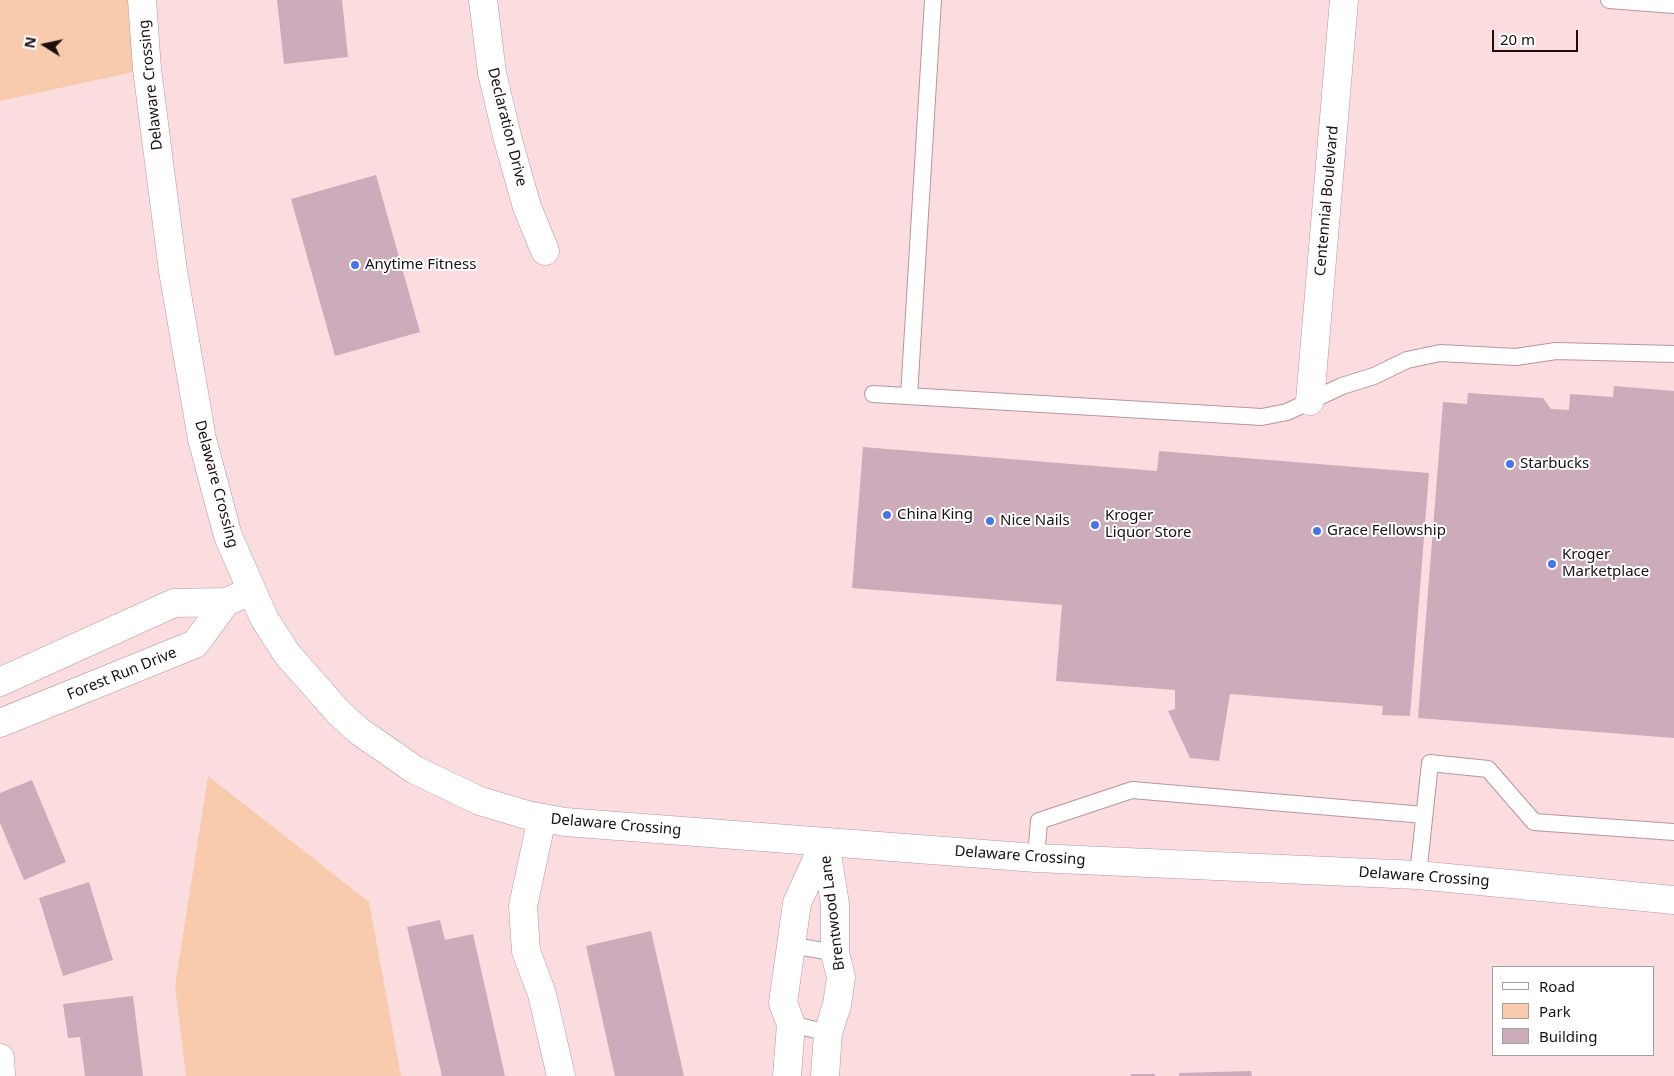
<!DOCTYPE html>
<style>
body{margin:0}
#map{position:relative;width:1674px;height:1076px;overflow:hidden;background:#fbdddf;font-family:"Noto Sans",sans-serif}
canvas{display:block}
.legend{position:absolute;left:1492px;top:966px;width:162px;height:90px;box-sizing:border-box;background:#fff;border:1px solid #a49f9f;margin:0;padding:6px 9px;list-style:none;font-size:15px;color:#1b0f10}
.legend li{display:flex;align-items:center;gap:10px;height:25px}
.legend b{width:25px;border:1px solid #a49f9f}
.north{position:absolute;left:20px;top:20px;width:50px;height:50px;-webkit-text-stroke:4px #fff;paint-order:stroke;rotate:280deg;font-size:14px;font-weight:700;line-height:20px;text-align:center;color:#1b0f10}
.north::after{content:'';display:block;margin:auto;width:18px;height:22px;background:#1b0f10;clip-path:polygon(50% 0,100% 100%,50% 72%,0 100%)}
.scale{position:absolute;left:1492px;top:30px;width:86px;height:22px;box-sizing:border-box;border:2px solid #1b0f10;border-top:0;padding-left:6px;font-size:15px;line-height:18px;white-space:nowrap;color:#1b0f10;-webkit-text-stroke:4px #fff;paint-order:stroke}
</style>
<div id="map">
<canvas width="1674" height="1076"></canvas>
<ul class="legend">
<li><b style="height:6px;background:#fff"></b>Road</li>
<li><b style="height:14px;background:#f8cbad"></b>Park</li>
<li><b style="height:14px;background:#ccacba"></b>Building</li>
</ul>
<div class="north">N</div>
<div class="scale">20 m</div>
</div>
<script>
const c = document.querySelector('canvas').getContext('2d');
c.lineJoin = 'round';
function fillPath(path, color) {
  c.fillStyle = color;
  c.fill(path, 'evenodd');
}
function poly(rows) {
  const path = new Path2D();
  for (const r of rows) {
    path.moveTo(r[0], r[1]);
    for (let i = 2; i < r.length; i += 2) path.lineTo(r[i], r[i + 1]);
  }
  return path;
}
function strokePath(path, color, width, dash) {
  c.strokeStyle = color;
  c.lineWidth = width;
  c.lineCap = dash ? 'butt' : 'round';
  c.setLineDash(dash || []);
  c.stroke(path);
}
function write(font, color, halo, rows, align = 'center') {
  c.font = font + ' "Noto Sans",sans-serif';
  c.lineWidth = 4;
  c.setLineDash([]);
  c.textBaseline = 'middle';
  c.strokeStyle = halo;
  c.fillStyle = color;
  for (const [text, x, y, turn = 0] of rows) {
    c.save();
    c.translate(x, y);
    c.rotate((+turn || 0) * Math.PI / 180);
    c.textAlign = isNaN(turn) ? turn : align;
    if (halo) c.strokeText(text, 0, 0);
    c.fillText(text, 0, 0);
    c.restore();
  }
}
const green = poly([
 [0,0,142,0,147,69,0,101],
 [208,776,369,902,401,1076,186,1076,175,986]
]);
const building = poly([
 [277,0,342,0,348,57,284,64],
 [376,175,420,332,335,356,291,199],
 [1614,386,1674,391,1674,738,1418,718,1443,402,1467,404,1468,393,1543,398,1551,409,1569,410,1570,394,1613,397],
 [863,447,1157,471,1159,451,1429,473,1410,716,1382,715,1383,706,1230,694,1219,761,1190,758,1168,711,1175,709,1175,690,1056,681,1062,605,852,588],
 [32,780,66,862,24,880,0,823,0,793],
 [89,882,113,960,63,976,39,898],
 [440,920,445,940,473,934,505,1076,442,1076,407,927],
 [651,931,684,1076,615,1076,586,946],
 [133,996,143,1076,85,1076,80,1037,68,1038,63,1004],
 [1251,1071,1252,1076,1179,1076,1179,1073],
 [1131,1074,1155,1074,1155,1076,1131,1076]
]);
const service = poly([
 [1609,0,1674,5],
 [873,394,1262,417,1287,412,1342,386,1374,376,1407,360,1440,353,1516,357,1556,351,1674,354],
 [909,396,933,0],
 [1036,858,1039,821,1132,790,1424,815],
 [1418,875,1430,763,1488,769,1534,822,1674,832],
 [791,945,835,953],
 [791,1024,828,1033]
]);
const minor = poly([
 [142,0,147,69,173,271,202,439,228,536,264,618,287,654,340,714,359,731,415,770,480,801,527,815,565,822,1036,858,1418,875,1674,900],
 [483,0,492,73,508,140,527,207,545,251],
 [1310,401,1344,0],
 [0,682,174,603,226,602,251,591],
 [0,723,195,644,226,602],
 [542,818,523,906,526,951,542,994,561,1076],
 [825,842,835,904,835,953,841,977,837,1005,828,1033,825,1076],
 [0,1058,1,1076],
 [787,1076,791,1024,783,1003,797,903,825,842]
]);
const markers = [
 [355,265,5,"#4677e9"],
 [1510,464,5,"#4677e9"],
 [887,515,5,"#4677e9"],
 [990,521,5,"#4677e9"],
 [1095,525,5,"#4677e9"],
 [1317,531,5,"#4677e9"],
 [1552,564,5,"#4677e9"]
];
const streetNames = [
 ["Delaware Crossing",151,85,-96],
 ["Declaration Drive",507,127,76],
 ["Centennial Boulevard",1327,201,-85],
 ["Delaware Crossing",216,484,75],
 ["Forest Run Drive",122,674,-22],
 ["Delaware Crossing",616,825,5],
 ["Delaware Crossing",1020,856,4],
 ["Delaware Crossing",1424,877,4],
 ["Brentwood Lane",833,913,-97]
];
const poiNames = [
 ["Anytime Fitness",365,265],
 ["Starbucks",1520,464],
 ["China King",897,515],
 ["Kroger",1105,516],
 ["Liquor Store",1105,533],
 ["Nice Nails",1000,521],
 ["Grace Fellowship",1327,531],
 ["Kroger",1562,555],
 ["Marketplace",1562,572]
];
fillPath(green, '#f8cbad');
fillPath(building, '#ccacba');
strokePath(service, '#b89699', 18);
strokePath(minor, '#b89699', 29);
strokePath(service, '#fff', 16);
strokePath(minor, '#fff', 28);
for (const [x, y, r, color] of markers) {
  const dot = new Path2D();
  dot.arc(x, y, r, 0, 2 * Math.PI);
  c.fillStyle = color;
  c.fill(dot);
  strokePath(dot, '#fff', 2);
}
write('15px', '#1b0f10', '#fff', streetNames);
write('15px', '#1b0f10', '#fff', poiNames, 'left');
</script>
